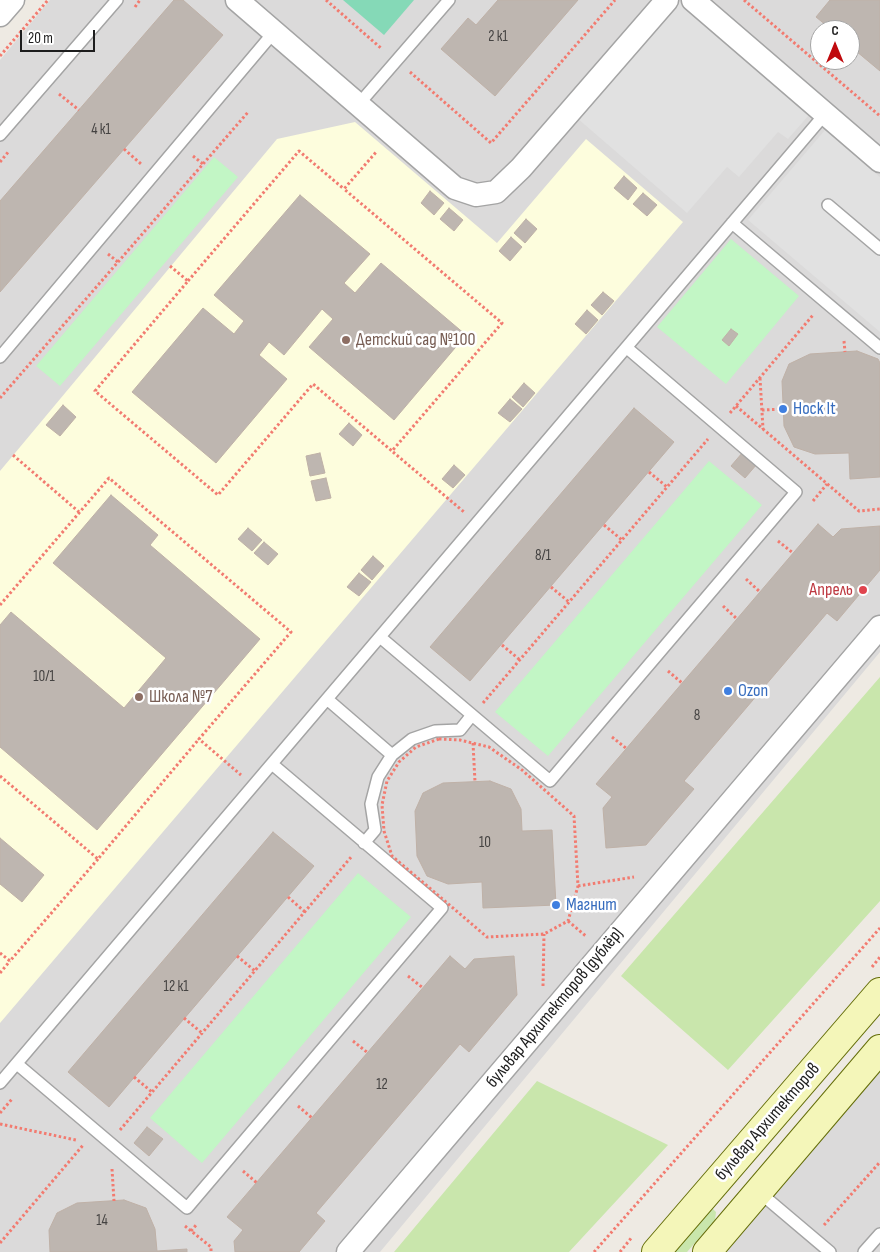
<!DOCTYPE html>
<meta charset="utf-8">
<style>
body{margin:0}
#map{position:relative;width:880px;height:1252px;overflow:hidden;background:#eeeae3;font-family:"Sofia Sans Condensed",sans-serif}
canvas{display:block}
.north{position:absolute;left:810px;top:20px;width:50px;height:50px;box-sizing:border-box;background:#fff;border:1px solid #a5a5a5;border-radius:50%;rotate:0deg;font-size:14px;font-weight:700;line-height:20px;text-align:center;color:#1d1d1d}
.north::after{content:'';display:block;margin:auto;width:18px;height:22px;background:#c00a0e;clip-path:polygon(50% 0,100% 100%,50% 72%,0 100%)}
.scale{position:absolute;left:20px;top:30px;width:75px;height:22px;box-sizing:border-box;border:2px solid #1d1d1d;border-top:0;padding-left:6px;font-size:15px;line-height:18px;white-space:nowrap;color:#1d1d1d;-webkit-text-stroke:4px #fff;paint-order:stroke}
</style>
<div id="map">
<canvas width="880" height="1252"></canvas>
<div class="north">С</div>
<div class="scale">20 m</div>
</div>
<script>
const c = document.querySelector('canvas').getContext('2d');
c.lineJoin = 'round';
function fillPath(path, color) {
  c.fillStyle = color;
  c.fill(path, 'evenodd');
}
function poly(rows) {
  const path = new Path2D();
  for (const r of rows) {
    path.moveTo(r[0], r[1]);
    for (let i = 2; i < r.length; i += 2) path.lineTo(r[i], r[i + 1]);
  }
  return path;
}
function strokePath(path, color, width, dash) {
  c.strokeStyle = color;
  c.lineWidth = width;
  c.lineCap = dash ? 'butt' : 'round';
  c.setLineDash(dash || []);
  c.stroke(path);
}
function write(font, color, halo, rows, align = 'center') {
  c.font = font + ' "Sofia Sans Condensed",sans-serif';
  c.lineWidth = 5;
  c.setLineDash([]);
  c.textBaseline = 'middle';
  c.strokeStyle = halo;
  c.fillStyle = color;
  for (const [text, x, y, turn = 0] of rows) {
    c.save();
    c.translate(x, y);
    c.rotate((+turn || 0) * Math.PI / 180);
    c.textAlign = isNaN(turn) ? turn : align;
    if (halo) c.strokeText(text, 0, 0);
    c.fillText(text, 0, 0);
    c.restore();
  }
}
const residential = poly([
 [50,0,880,0,880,652,380,1252,0,1252,0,60],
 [820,30,850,30,850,60,820,60],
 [880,1066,880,1252,719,1252]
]);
const education = poly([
 [355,122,497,243,586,139,683,222,0,1023,0,471,277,139]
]);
const grass = poly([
 [880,677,880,901,728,1070,621,976],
 [537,1081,668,1145,569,1252,394,1252],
 [713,1209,716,1212,715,1220,687,1252,671,1252,705,1211]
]);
const park = poly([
 [214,157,238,177,60,386,36,366],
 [731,239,799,296,726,384,657,327],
 [709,461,762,505,548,756,495,712],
 [358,873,411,917,202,1163,150,1118]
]);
const pitch = poly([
 [343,0,414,0,384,35]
]);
const parking = poly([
 [678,1,809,115,788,139,778,132,739,177,727,167,687,213,577,118],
 [825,130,880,177,880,332,748,220]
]);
const building = poly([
 [174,0,183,0,223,35,0,292,0,201,174,0],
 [498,0,578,0,495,96,441,49,468,18,476,25,498,0],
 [830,0,880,0,880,71,850,46,850,30,832,30,816,17,830,0],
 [624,176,637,188,628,200,614,188,624,176],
 [430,191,444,203,434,215,421,203,430,191],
 [643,193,657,205,647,216,633,204,643,193],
 [300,195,370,254,344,283,355,293,381,263,466,335,394,420,309,347,333,319,322,309,284,355,269,342,259,355,287,379,216,463,132,392,203,308,234,334,244,321,214,295,300,195],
 [449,208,463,220,454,231,440,219,449,208],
 [526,219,537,229,525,243,514,233,526,219],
 [511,237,522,247,510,261,499,251,511,237],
 [603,292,614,301,602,315,591,305,603,292],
 [587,310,598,320,586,334,575,324,587,310],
 [731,329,738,334,729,346,722,340,731,329],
 [857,351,878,359,880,363,880,477,850,479,849,453,815,454,794,447,784,426,782,381,789,364,810,354,857,351],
 [524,383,535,393,523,407,512,397,524,383],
 [510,399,522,409,510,422,498,413,510,399],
 [63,405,76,417,60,436,46,425,63,405],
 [634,408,674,442,470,681,430,647,634,408],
 [349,423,362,435,353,446,339,434,349,423],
 [743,452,757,464,745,478,731,466,743,452],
 [320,453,325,473,310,476,306,456,320,453],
 [454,465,465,475,453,488,442,479,454,465],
 [326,478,331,498,316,501,311,481,326,478],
 [111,495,158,535,150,545,260,639,97,830,0,747,0,625,11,612,124,708,166,658,53,563,111,495],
 [818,524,833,537,841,529,880,526,880,570,837,621,827,613,684,781,694,789,646,845,606,848,603,808,612,797,596,784,818,524],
 [248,528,262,540,252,551,238,539,248,528],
 [264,542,278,554,268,565,254,553,264,542],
 [373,556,384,566,372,580,361,570,373,556],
 [359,573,371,582,359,596,347,587,359,573],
 [490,781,511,789,521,809,522,831,552,830,556,905,483,908,482,882,448,884,427,876,417,856,415,811,423,793,443,783,490,781],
 [273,832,314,866,109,1107,68,1072,273,832],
 [0,838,44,875,22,902,0,884,0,838],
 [450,956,465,969,474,959,514,956,517,995,469,1052,460,1044,316,1213,325,1221,299,1252,235,1252,234,1241,243,1230,227,1217,450,956],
 [147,1127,163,1139,149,1156,134,1143,147,1127],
 [124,1200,146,1208,155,1229,157,1251,187,1249,187,1252,50,1252,49,1230,57,1213,77,1203,124,1200]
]);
const path = poly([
 [326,0,382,49],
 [744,0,880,116],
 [135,7,140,0],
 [0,56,48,0],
 [410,72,491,143,615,0],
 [59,94,79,110],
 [124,149,141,164],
 [193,156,203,164],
 [0,162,9,151],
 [108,254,118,262],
 [170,266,188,281,95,391,218,495,313,384,392,451,502,323,344,189,377,151],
 [188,281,299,151,344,189],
 [844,341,845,352],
 [760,378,763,429],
 [0,398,249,111],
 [736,406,859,511,880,509],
 [762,410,783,409],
 [730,413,813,315],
 [393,452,464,512],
 [13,455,79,512],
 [649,472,667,487],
 [813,501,827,484],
 [604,525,622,540],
 [778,541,793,553],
 [746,579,760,592],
 [551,587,569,602],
 [0,605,109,478,291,632,199,739,241,775],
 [723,606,737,619],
 [502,645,520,660],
 [668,671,682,683],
 [483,703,708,439],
 [612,737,627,749],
 [439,739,460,740,489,747,522,770,574,816,578,886,568,921,544,934,487,937,392,856,384,831,382,805,387,781,399,762,416,747,439,739],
 [473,743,475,782],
 [0,776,98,859,199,739],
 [578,886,634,877],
 [288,897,305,912],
 [568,921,587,937],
 [0,953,10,961,98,859],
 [237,956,255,971],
 [872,967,880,957],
 [0,973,10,961],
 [408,976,423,988],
 [543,986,544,934],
 [184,1018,202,1033],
 [353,1041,368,1053],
 [134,1077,152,1092],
 [298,1106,312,1118],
 [0,1113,12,1099],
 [0,1124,76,1140],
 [120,1130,352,856],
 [112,1169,114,1201],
 [243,1171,257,1183],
 [824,1225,880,1162],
 [185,1226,211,1247,211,1252],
 [191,1231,197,1224],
 [0,1243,84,1144],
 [594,1252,880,928],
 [620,1252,632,1237]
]);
const lane = poly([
 [358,105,449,0],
 [0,135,117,0],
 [828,205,880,249],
 [732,223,880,348],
 [0,357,274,32],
 [380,637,550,781,796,492,627,348],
 [327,699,392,755],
 [364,843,375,830,371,804,378,777,392,755,412,739,435,731,460,730,472,715],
 [17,1064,187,1208,442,908,272,764],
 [0,1083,825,114],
 [759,1192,830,1252],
 [864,1252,880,1234]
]);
const street = poly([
 [237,0,455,188,476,195,496,192,521,168,667,0],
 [693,0,880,161],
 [0,15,13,0],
 [348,1252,880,627]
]);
const secondary = poly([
 [656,1252,880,992],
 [707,1252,880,1049]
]);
const markers = [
 [346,340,5,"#8d6e63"],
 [783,409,5,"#3f7fe0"],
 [863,590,5,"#e0444e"],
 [728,691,5,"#3f7fe0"],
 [139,697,5,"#8d6e63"],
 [556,905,5,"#3f7fe0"]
];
const numberNames = [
 ["2 к1",498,37],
 ["4 к1",101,130],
 ["8/1",543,556],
 ["10/1",44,677],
 ["8",697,716],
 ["10",485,843],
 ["12 к1",176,987],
 ["12",382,1085],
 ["14",102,1221]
];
const educationNames = [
 ["Детский сад №100",356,340],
 ["Школа №7",149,697]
];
const shopNames = [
 ["Hock It",793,409],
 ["Ozon",738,691],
 ["Магнит",566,905]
];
const healthNames = [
 ["Апрель",853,590]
];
const streetNames = [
 ["бульвар Архитекторов (дублёр)",555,1008,-50],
 ["бульвар Архитекторов",768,1122,-49]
];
fillPath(residential, '#dbdada');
fillPath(education, '#fdfddd');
fillPath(grass, '#c9e6ac');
fillPath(park, '#c2f6c5');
fillPath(pitch, '#85d9b7');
fillPath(parking, '#e1e1e1');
fillPath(building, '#beb6b0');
strokePath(building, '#bfb1a7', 1);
strokePath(lane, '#a4a4a4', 14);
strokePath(street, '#a4a4a4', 25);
strokePath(secondary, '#656e0a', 30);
strokePath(path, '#f27b70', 3, [2.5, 2.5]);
strokePath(lane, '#fff', 11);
strokePath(street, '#fff', 22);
strokePath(secondary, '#f4f6b9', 28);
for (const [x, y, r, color] of markers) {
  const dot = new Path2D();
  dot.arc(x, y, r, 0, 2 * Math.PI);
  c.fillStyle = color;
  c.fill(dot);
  strokePath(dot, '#fff', 2);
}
write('15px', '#454342', null, numberNames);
write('18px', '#785e54', '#fff', educationNames, 'left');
write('18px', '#366cbe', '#fff', shopNames, 'left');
write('18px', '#be3a42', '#fff', healthNames, 'right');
write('18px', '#1d1d1d', '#fff', streetNames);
</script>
